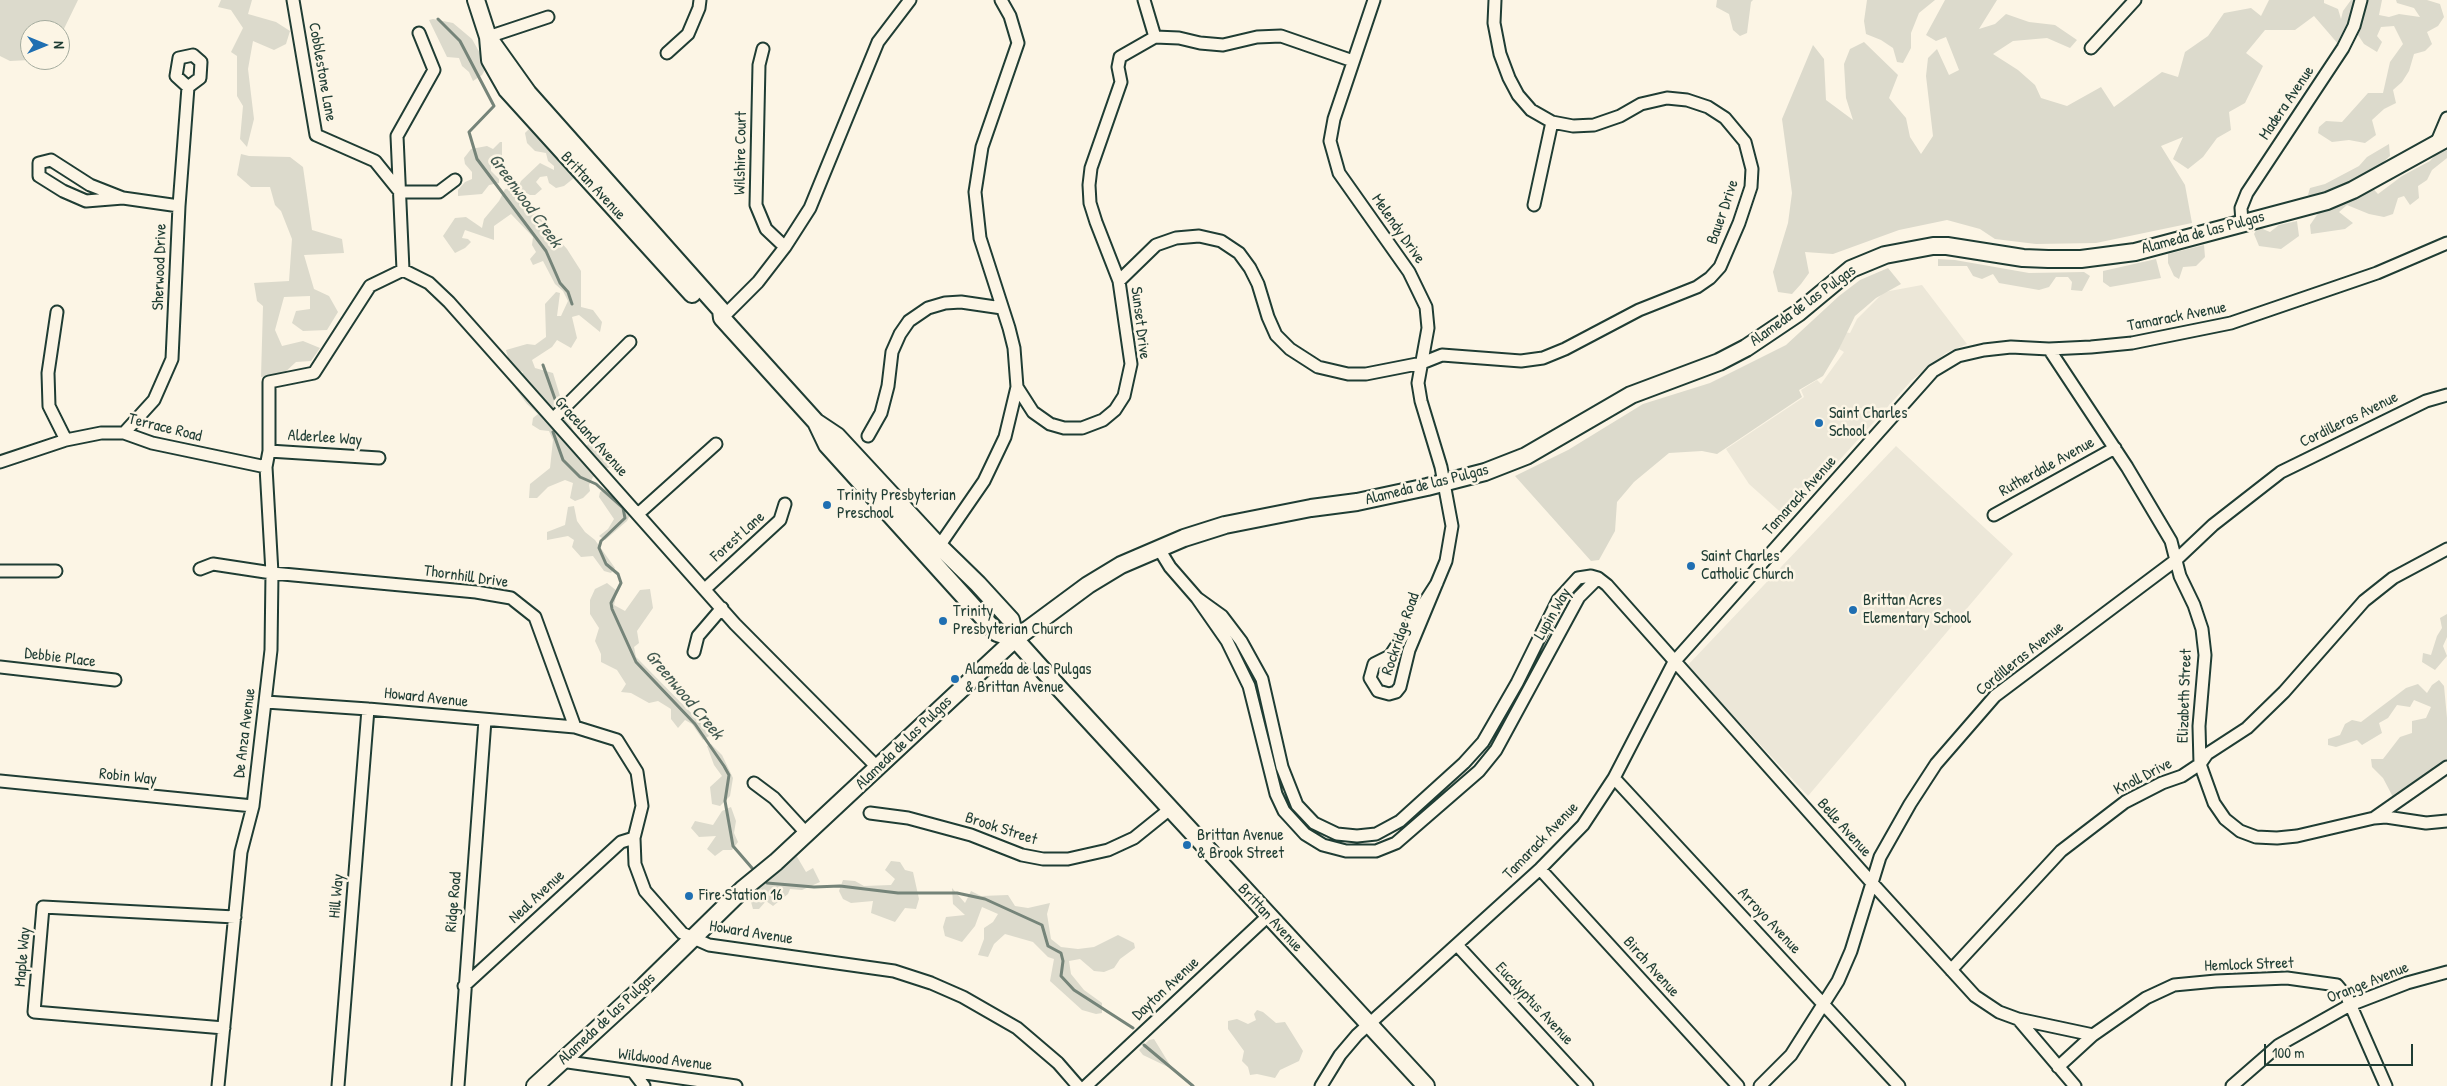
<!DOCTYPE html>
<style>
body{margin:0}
#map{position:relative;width:2447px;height:1086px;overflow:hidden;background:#fcf5e5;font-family:"Patrick Hand",sans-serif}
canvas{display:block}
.north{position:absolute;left:20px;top:20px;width:50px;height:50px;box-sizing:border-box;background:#fcf5e5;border:1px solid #a4ab9e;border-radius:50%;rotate:90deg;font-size:14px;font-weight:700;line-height:20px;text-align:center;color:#1f3d34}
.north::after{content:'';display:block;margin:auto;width:18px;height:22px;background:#1f6fb2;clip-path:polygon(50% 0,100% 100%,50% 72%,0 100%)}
.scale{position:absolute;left:2264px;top:1044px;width:149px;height:22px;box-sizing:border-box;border:2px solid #1f3d34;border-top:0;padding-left:6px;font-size:15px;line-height:18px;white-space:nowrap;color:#1f3d34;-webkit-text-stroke:4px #fcf5e5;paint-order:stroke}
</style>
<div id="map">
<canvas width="2447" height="1086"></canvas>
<div class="north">N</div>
<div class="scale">100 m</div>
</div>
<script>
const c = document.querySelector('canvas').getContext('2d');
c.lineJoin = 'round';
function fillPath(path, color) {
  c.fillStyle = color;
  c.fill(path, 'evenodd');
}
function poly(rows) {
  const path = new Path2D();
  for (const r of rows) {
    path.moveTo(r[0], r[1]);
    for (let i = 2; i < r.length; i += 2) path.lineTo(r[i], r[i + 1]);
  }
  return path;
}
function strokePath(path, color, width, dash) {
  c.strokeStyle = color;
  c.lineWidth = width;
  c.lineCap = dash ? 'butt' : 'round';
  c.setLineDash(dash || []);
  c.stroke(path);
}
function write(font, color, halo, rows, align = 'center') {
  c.font = font + ' "Patrick Hand",sans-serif';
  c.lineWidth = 5;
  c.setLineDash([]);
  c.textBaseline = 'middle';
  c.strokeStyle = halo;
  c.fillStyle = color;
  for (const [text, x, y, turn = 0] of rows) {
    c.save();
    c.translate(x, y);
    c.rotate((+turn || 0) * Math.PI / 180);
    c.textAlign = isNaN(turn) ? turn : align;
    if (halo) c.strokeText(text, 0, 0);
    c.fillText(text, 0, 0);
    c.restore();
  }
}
const built = poly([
 [1922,285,1967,344,1946,353,1912,380,1787,518,1749,484,1726,449,1804,397,1801,390,1817,380,1821,384,1844,352,1839,349,1845,332,1850,333,1857,319,1884,292],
 [1896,446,2013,554,1808,796,1687,666]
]);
const green = poly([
 [0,0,78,0,60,37,60,30,30,30,30,60,10,61,0,56],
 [221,0,252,0,248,14,276,22,290,31,286,44,274,50,253,41,248,69,254,119,247,147,240,139,243,106,237,96,237,56,231,52,243,28,231,10,218,7],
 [1717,0,1753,0,1751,2,1747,33,1740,36,1733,30,1729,14,1716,7],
 [1867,0,1935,0,1919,13,1911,33,1911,48,1903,63,1897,62,1893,48,1881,40,1866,34,1864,21],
 [1945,0,1997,0,1979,29,1995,24,2006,14,2029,22,2055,25,2077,40,2070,48,2047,38,2013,41,1993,54,2018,70,2035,85,2041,98,2067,106,2101,87,2114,107,2162,72,2178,77,2185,52,2208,36,2224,13,2251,8,2261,16,2269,0,2324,0,2324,3,2338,9,2341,19,2343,11,2351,0,2382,0,2379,15,2389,17,2399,14,2420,17,2414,8,2397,3,2396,0,2427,0,2440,4,2444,17,2438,26,2427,32,2432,44,2425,51,2414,54,2409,71,2402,82,2393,90,2396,103,2384,109,2372,120,2376,135,2365,143,2349,140,2332,142,2318,133,2319,127,2326,121,2342,122,2368,93,2383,93,2390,62,2403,44,2394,26,2381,27,2377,36,2382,42,2377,52,2364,44,2356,32,2339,45,2314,16,2295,30,2265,30,2246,53,2263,66,2245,103,2229,112,2231,130,2217,138,2203,157,2188,169,2173,159,2183,137,2161,146,2185,185,2192,223,2096,243,2036,244,1995,239,1980,229,1947,220,1899,230,1833,254,1805,252,1809,273,1801,284,1792,294,1778,292,1773,272,1788,223,1792,193,1782,119,1813,45,1824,59,1826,100,1853,120,1846,98,1844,64,1850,49,1864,42,1898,75,1889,98,1906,118,1910,137,1921,154,1933,136,1926,76,1928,58,1937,49,1949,75,1959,70,1946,37,1936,41,1926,35],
 [433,19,453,23,472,39,487,66,482,75,473,81,469,72,462,66,459,58,447,57,429,20],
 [529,129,574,178,564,186,556,188,549,183,547,176,540,177,536,182,542,189,535,195,530,195,518,188,521,181,540,163,554,170,554,166,548,161,546,153,535,151,527,143,525,133],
 [500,142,502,142,502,158,497,158,491,164,491,171,499,179,499,183,489,185,482,194,458,196,458,190,465,182,472,179,472,172,465,164,464,158,471,149,487,146,493,149],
 [2389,144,2390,156,2364,179,2378,194,2402,176,2430,161,2439,151,2447,147,2447,158,2432,170,2427,180,2418,186,2419,198,2410,205,2404,196,2398,198,2393,214,2384,217,2369,214,2347,205,2339,212,2353,223,2345,229,2311,234,2310,225,2321,209,2316,198,2308,195,2310,188,2325,184,2359,166,2367,157],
 [241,154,249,156,290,157,303,167,312,230,342,239,344,253,304,255,314,289,329,296,338,312,327,330,303,331,292,323,296,311,310,309,310,296,284,297,275,330,282,346,303,341,320,348,311,361,296,362,283,374,261,377,263,306,257,301,254,283,289,281,292,239,281,211,275,205,270,187,251,187,237,175],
 [513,188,567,249,581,271,581,307,593,310,602,322,600,332,579,315,572,317,577,338,571,348,557,340,552,347,532,360,535,368,553,373,560,396,552,412,562,416,571,426,582,449,595,439,611,451,617,459,614,466,604,469,593,477,589,485,590,491,583,498,575,501,570,498,573,483,565,480,548,487,537,498,529,498,530,484,550,468,553,440,549,431,540,430,532,425,533,418,538,414,527,404,515,388,523,372,511,368,506,350,527,344,535,345,546,337,545,304,556,292,560,293,557,316,561,316,568,301,563,291,555,284,543,261,533,265,530,259,536,252,532,245,533,237,511,214,494,226,494,240,465,230,462,238,468,239,471,242,465,248,455,253,443,236,455,218,466,217,482,228,484,219,499,201,505,189],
 [2297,221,2299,236,2281,249,2259,246,2254,234,2258,227,2270,232,2279,225],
 [2204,245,2205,257,2196,266,2183,267,2179,279,2174,276,2168,263,2168,254],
 [1938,259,1955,260,2029,273,2084,272,2090,276,2082,291,2071,290,2072,282,2068,277,2056,277,2049,287,2039,290,1999,283,1993,274,1982,279,1973,276,1967,266,1938,266],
 [2156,259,2161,278,2110,287,2103,282,2103,271],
 [1888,268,1901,284,1876,298,1855,316,1838,351,1823,376,1799,390,1802,397,1717,454,1702,451,1669,453,1634,482,1617,502,1615,531,1599,560,1591,561,1515,476,1568,450,1643,404,1710,383,1786,345,1839,296,1860,280],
 [609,487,632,511,627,521,605,540,599,536,608,529,614,519,599,497,600,492],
 [574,506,577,521,585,532,595,540,615,568,611,573,604,571,593,556,581,557,572,547,574,540,568,536,547,540,547,532,565,525,568,507],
 [607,583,617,591,614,605,625,611,640,590,650,589,653,608,637,631,639,643,634,647,636,657,703,725,709,736,703,740,692,724,685,720,678,728,671,719,671,709,658,701,649,703,631,693,621,692,626,684,617,670,601,662,601,654,595,641,599,628,590,614,590,600,595,589],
 [2447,614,2447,637,2443,646,2447,656,2435,670,2422,662,2423,653,2431,655,2437,636,2442,628,2440,618],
 [2439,680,2444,686,2447,718,2447,768,2393,797,2383,778,2372,767,2371,759,2383,759,2400,737,2412,733,2412,721,2426,718,2431,707,2414,700,2410,707,2397,705,2388,718,2379,723,2382,733,2362,745,2357,740,2336,747,2328,745,2328,739,2340,735,2345,724,2352,720,2361,722,2406,688,2418,684,2427,693,2432,685],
 [711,744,722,755,733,778,730,796,720,806,712,804,710,787,722,776,714,765,707,746],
 [731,807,736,821,734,833,738,842,732,850,723,850,715,856,707,849,716,836,699,837,691,828,695,821,713,825,722,811],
 [789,855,796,855,806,872,813,868,820,882,802,890,790,889,788,894,773,906,766,901,759,909,753,909,751,902,759,892,759,885],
 [891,861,900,862,905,870,913,872,919,899,916,909,905,908,895,922,871,913,873,901,851,903,843,899,839,891,843,880,855,881,864,886,891,885,895,879,885,870],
 [952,888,965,903,971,891,981,896,1008,895,1015,906,1028,908,1050,903,1047,914,1051,939,1061,947,1078,949,1094,947,1118,935,1134,943,1135,948,1120,959,1114,968,1104,972,1094,971,1080,959,1069,961,1071,974,1084,990,1102,1003,1102,1013,1096,1014,1082,1010,1050,981,1054,959,1048,957,1033,942,1005,934,994,944,988,957,978,955,984,939,984,928,993,922,998,914,982,907,975,926,962,942,945,936,943,927,946,917,965,915,953,904],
 [1257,1010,1263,1012,1276,1023,1285,1022,1303,1051,1299,1061,1280,1070,1275,1078,1257,1074,1250,1075,1248,1067,1242,1061,1244,1051,1228,1029,1228,1021,1237,1019,1248,1024,1256,1020,1254,1014],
 [1154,1039,1170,1065,1168,1067,1143,1055,1139,1050,1149,1040]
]);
const stream = poly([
 [438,19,460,41,494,106,469,132,477,159,546,251,560,283,568,292,572,304],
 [543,365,555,399],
 [553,432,563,460,580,477,596,484,623,508,625,518,601,541,599,548,606,564,618,574,621,583,611,603,612,609,636,662,695,724,724,766,729,775,725,801,733,846,752,868],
 [767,883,814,887,840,886,898,893,957,893,985,899,1042,925,1048,946,1061,953,1063,961,1061,976,1074,990,1133,1028],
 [1144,1045,1193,1086]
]);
const minor = poly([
 [293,0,316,135,375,161,400,192],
 [1001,0,1010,16,1018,43,982,147,975,192,980,238,1009,328,1014,348,1017,387,1033,412,1050,424,1064,428,1082,428,1103,420,1115,410,1124,396,1131,364,1119,281,1096,222,1090,203,1089,185,1091,168,1121,82,1118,67,1120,57,1155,37,1179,38,1200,43,1223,45,1257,37,1281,36,1353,61],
 [1144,0,1155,37],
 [1374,0,1334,119,1330,141,1339,173,1409,272,1426,307,1428,328,1418,383,1421,401,1441,467,1452,526,1446,561,1409,650,1400,687,1396,692,1389,694,1378,691,1370,678,1374,664,1390,656,1437,583],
 [488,37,548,17],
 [2091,48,2135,0],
 [763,49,759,65,756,205,766,229,785,247],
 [667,53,688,34,699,8,700,0],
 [2436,144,2447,118],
 [400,192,439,192,455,180],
 [123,198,90,185,51,160,39,163,39,176,63,191,86,201,123,198,179,206],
 [1534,205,1552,122],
 [2242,222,2241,208,2247,193,2343,48,2354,26,2361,0],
 [403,270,429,283,449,302,735,624,878,768],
 [403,270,397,136,434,70,419,33],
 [1119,281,1156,245,1176,238,1199,236,1221,241,1239,253,1250,268,1258,284,1268,317,1276,335,1290,349,1318,367,1348,374,1366,374,1422,363,1442,355,1521,361,1543,358,1565,349,1639,310,1697,287,1710,278,1720,267,1739,223,1751,187,1752,169,1745,142,1725,118,1708,107,1687,100,1667,98,1641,104,1620,116,1594,125,1573,126,1552,122,1531,110,1518,95,1509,78,1500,54,1494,23,1495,0],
 [57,312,48,373,49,406,66,440],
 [722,318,758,282,785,247,810,208,878,42,910,0],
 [2049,349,2127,467,2171,541,2180,576,2194,605,2202,629,2205,655,2199,726,2200,764,2214,803,2225,819,2240,831,2256,837,2277,838,2297,836,2374,818,2386,817,2426,823,2447,821],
 [553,419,630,342],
 [124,433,154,400,172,359,179,206,188,87,200,78,201,62,193,55,179,58,176,76,188,87],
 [868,436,881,413,888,386,892,352,900,334,909,321,928,308,945,303,961,302,1002,308],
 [269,451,379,458],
 [0,462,66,440,101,433,124,433,152,443,266,467],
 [638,514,716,444],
 [1994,515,2115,448],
 [934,549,944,539,984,481,1005,437,1017,387],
 [1159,549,1170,567,1197,598,1227,641,1249,686,1276,794,1284,811,1305,834,1323,845,1346,851,1376,851,1396,843,1479,771,1496,750,1579,597,1598,578],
 [200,569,213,564,272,573,476,592,511,598,535,617,575,727],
 [0,571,56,571],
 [705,589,780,520,785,504],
 [1197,598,1222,616,1241,641,1262,679,1282,767,1297,805,1314,823,1337,834,1357,836,1376,834,1400,821,1464,763,1483,742,1517,683,1558,600,1578,578,1591,576,1598,578,1607,585,1872,883,1975,996,1999,1012,2018,1019,2075,1086],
 [694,652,698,636,722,608],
 [0,667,115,680],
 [266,702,368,709,575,727,617,740,637,772,642,806,634,838,635,864,645,891,682,933,709,945,894,971,931,983,963,997,1017,1028,1058,1063,1078,1086],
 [1614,778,1899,1086],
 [0,781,253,806],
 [754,783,774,798,807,834],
 [870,813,908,818,971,835,1022,855,1043,859,1068,859,1108,850,1134,838,1170,809],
 [2374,818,2447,767],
 [1540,869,1738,1086],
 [1457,945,1587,1086],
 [1951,970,2061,851,2125,802,2162,783,2182,776,2200,764,2207,754,2247,728,2284,692,2364,601,2393,578,2447,549],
 [464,986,621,842,634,838],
 [2018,1019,2093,1035],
 [224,1028,34,1012,43,907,235,917],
 [561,1061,736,1086],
 [2058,1067,2093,1035,2146,998,2174,985,2216,981,2287,978,2337,985,2347,997,2386,1086],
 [634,1073,644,1086],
 [218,1086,241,852,253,806,271,650,272,573,266,467,269,451,269,382,314,373,370,286,403,270],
 [338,1086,368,709],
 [458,1086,485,720],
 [1086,1086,1268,916],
 [1321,1086,1340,1055,1357,1035,1540,869,1583,825,1614,778,1674,662,1933,371,1958,356,1984,350,2011,347,2049,349,2091,347,2132,343,2231,323,2377,273,2447,243],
 [1760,1086,1791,1055,1838,981,1851,951,1880,857,1910,804,1936,764,1995,696,2176,560,2213,525,2281,472,2426,401,2447,395],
 [2232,1086,2279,1045,2350,1005,2407,983,2447,972]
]);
const secondary = poly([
 [476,0,488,37,490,60,507,90,692,294],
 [488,37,528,93,721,310,722,318,816,422,837,436,938,545,978,584,1011,620,1015,639,1060,689,1426,1086],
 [816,422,827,445,997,633,1015,639],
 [535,1086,644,986,743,889,776,862,1015,639,1088,585,1121,565,1184,538,1225,525,1311,508,1357,502,1427,487,1485,472,1526,456,1631,395,1719,362,1746,348,1798,313,1851,269,1885,255,1933,246,1947,246,2023,258,2048,259,2081,259,2135,252,2327,201,2353,190,2447,138]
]);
const markers = [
 [1819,423,5,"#1f6fb2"],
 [827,505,5,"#1f6fb2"],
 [1691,566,5,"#1f6fb2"],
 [1853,610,5,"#1f6fb2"],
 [943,621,5,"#1f6fb2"],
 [955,679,5,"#1f6fb2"],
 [1187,845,5,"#1f6fb2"],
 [689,896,5,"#1f6fb2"]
];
const streetNames = [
 ["Cobblestone Lane",322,72,80],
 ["Madera Avenue",2287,103,-56],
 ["Wilshire Court",741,153,-89],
 ["Brittan Avenue",593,186,47],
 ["Bauer Drive",1723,212,-71],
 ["Melendy Drive",1398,229,55],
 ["Alameda de las Pulgas",2203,233,-15],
 ["Sherwood Drive",160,267,-88],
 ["Alameda de las Pulgas",1803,306,-36],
 ["Tamarack Avenue",2177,317,-11],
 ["Sunset Drive",1140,323,83],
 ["Cordilleras Avenue",2349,420,-26],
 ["Terrace Road",165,428,14],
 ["Graceland Avenue",591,437,48],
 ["Alderlee Way",325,438,4],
 ["Rutherdale Avenue",2047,467,-29],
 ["Alameda de las Pulgas",1427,485,-14],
 ["Tamarack Avenue",1800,496,-48],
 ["Forest Lane",738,537,-42],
 ["Thornhill Drive",466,577,8],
 ["Lupin Way",1553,614,-60],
 ["Rockridge Road",1401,634,-71],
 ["Debbie Place",60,658,7],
 ["Cordilleras Avenue",2020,659,-39],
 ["Elizabeth Street",2185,696,-88],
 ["Howard Avenue",426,698,6],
 ["De Anza Avenue",245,733,-83],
 ["Alameda de las Pulgas",904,743,-44],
 ["Robin Way",128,777,6],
 ["Knoll Drive",2143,777,-27],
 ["Belle Avenue",1844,828,48],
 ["Brook Street",1001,829,18],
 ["Tamarack Avenue",1541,841,-46],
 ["Hill Way",337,896,-85],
 ["Neal Avenue",537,897,-43],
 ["Ridge Road",454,902,-85],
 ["Brittan Avenue",1270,918,47],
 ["Arroyo Avenue",1769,921,47],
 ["Howard Avenue",751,933,9],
 ["Maple Way",23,957,-85],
 ["Hemlock Street",2249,965,-2],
 ["Birch Avenue",1651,967,48],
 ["Orange Avenue",2368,983,-22],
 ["Dayton Avenue",1166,989,-43],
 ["Eucalyptus Avenue",1534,1004,47],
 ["Alameda de las Pulgas",607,1019,-43],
 ["Wildwood Avenue",665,1060,7]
];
const poiNames = [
 ["Saint Charles",1829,414],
 ["School",1829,432],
 ["Trinity Presbyterian",837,496],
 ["Preschool",837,514],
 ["Saint Charles",1701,557],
 ["Catholic Church",1701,575],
 ["Brittan Acres",1863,601],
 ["Elementary School",1863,619],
 ["Trinity",953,612],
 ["Presbyterian Church",953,630],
 ["Alameda de las Pulgas",965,670],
 ["& Brittan Avenue",965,688],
 ["Brittan Avenue",1197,836],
 ["& Brook Street",1197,854],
 ["Fire Station 16",699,896]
];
const waterNames = [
 ["Greenwood Creek",525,201,54],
 ["Greenwood Creek",684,695,50]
];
fillPath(built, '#ece7d8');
fillPath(green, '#dcdacc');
strokePath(stream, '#758479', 3);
strokePath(minor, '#1f3d34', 15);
strokePath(secondary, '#1f3d34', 20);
strokePath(minor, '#fcf5e5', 11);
strokePath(secondary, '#fcf5e5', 16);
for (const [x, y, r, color] of markers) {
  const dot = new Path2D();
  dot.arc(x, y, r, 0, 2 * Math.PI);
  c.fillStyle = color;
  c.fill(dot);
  strokePath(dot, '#fcf5e5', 2);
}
write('16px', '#1f3d34', '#fcf5e5', streetNames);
write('16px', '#1f3d34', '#fcf5e5', poiNames, 'left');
write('italic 18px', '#435a51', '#fcf5e5', waterNames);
</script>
